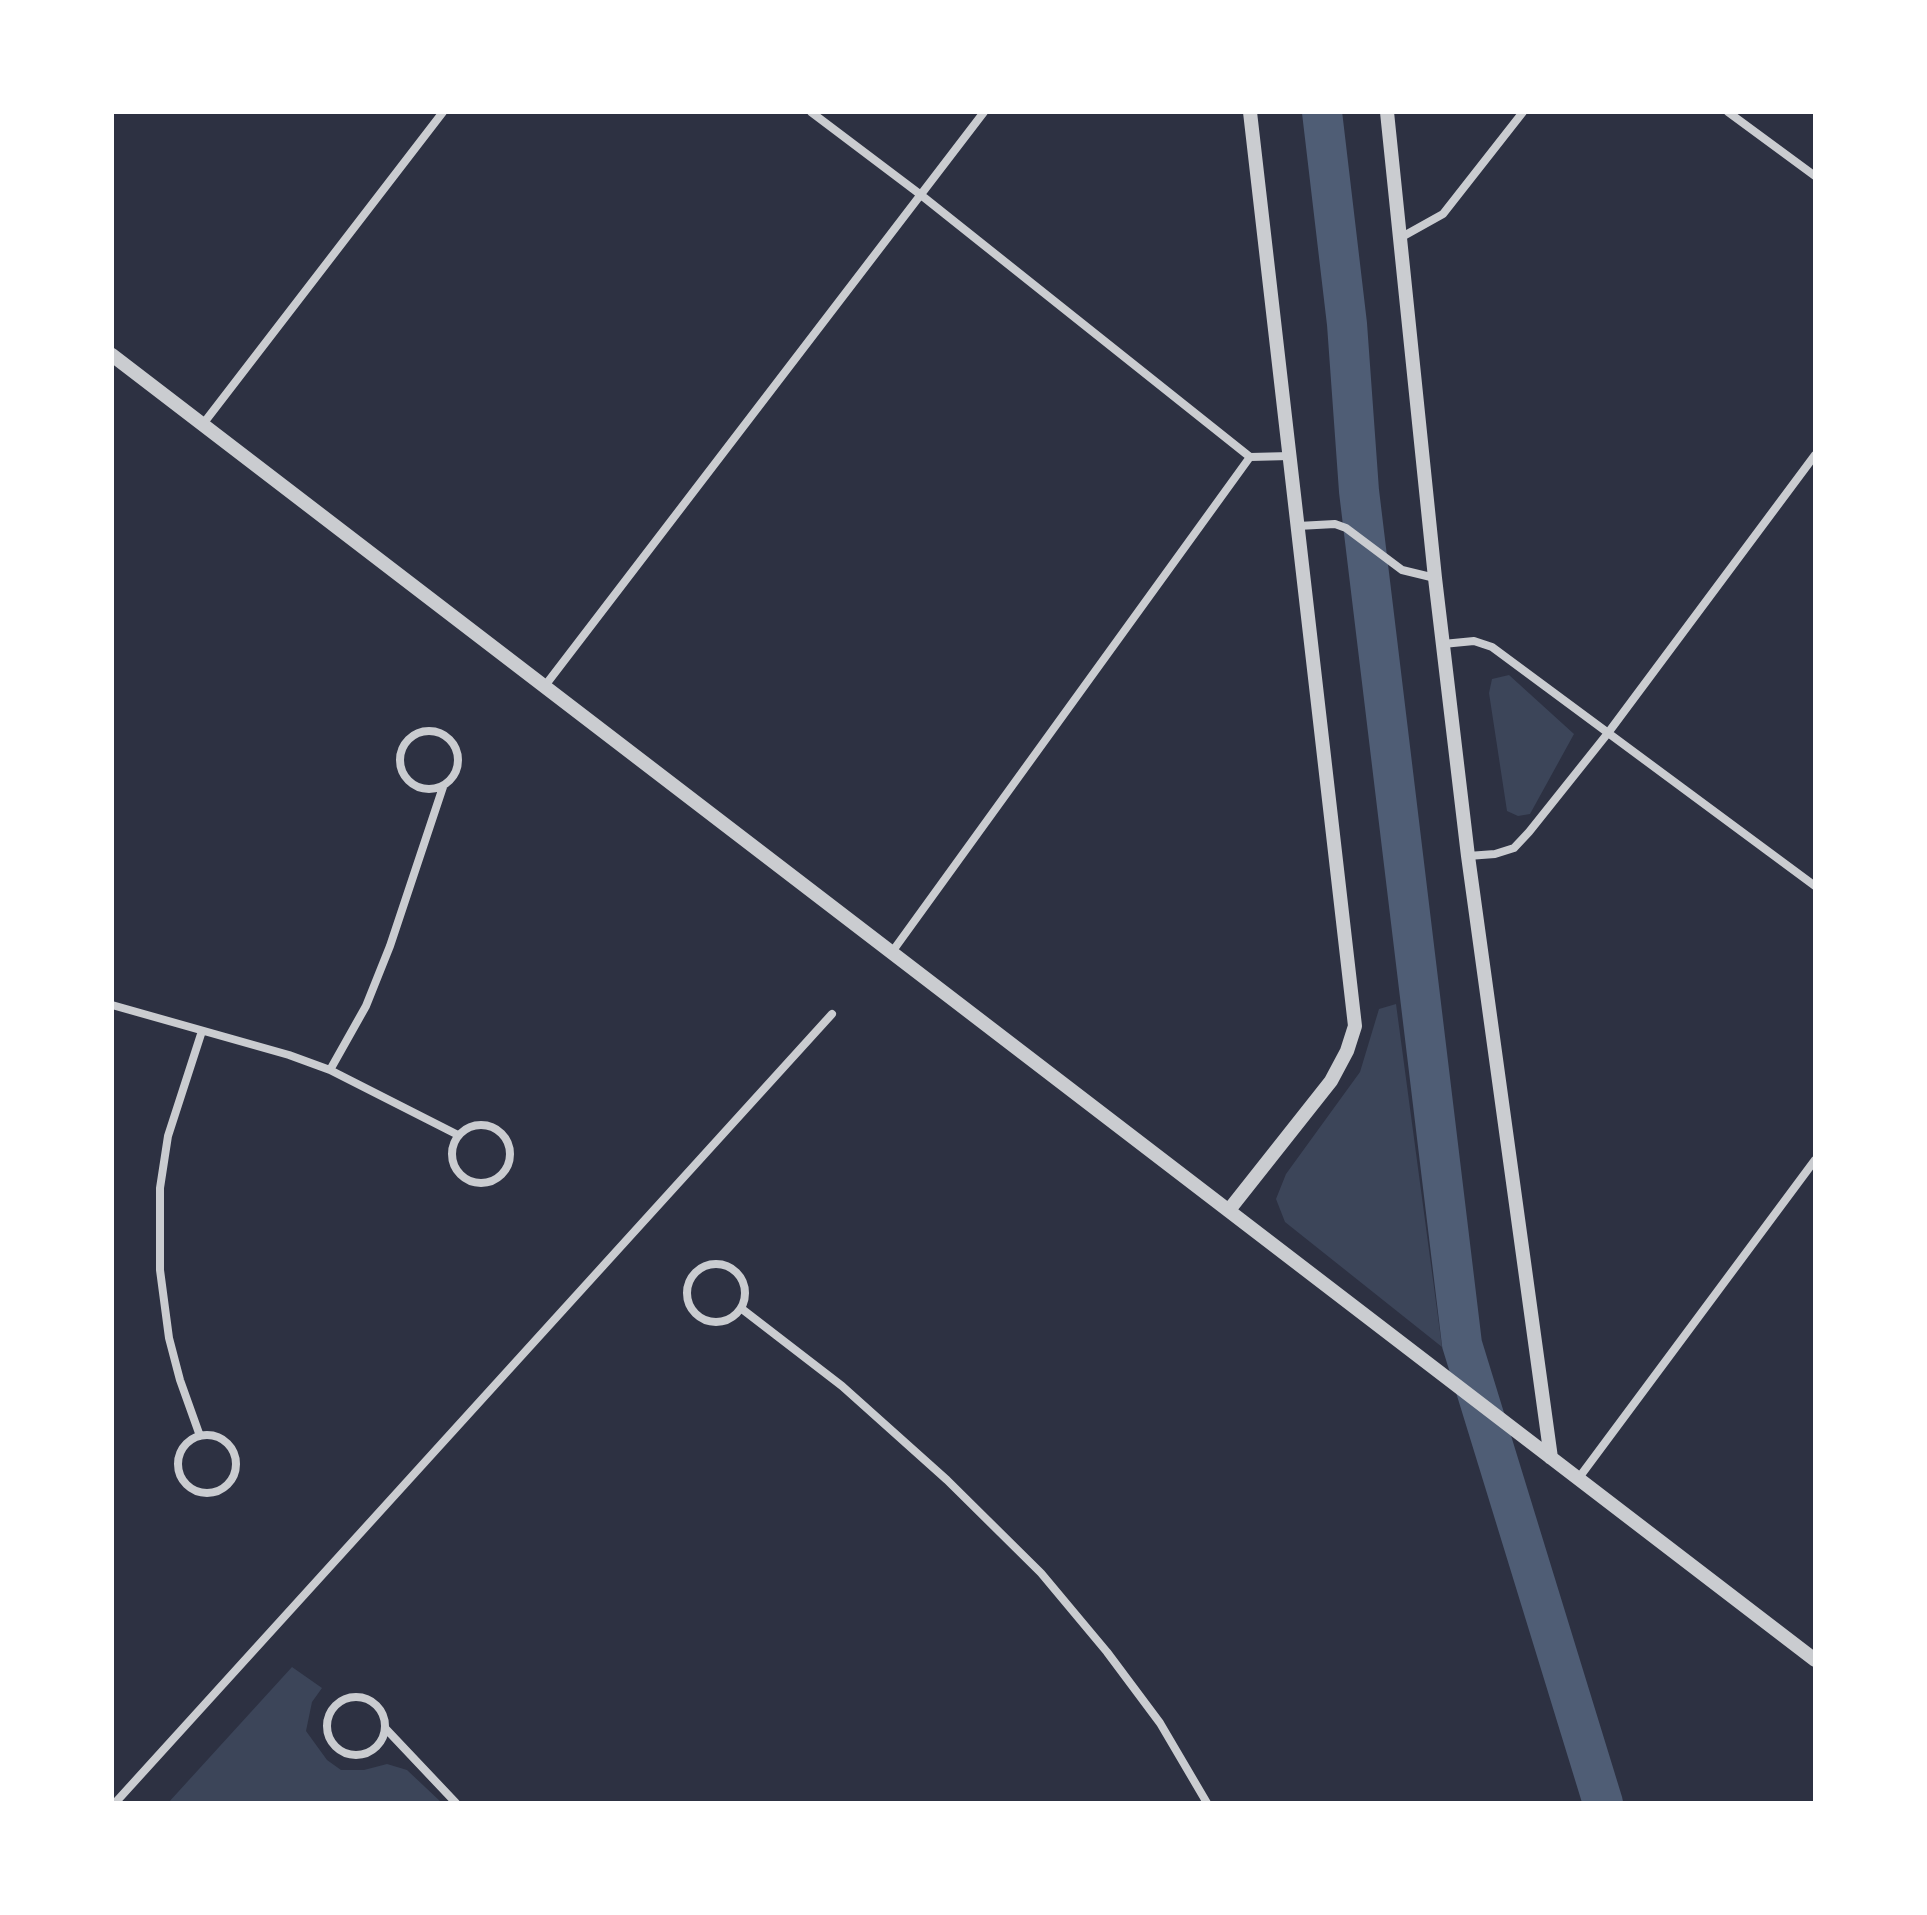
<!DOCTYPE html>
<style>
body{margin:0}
#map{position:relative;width:1927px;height:1915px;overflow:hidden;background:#2d3142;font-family:Inter,sans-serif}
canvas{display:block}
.frame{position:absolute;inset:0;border:114px solid #fff;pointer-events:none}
</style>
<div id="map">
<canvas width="1927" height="1915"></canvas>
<div class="frame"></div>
</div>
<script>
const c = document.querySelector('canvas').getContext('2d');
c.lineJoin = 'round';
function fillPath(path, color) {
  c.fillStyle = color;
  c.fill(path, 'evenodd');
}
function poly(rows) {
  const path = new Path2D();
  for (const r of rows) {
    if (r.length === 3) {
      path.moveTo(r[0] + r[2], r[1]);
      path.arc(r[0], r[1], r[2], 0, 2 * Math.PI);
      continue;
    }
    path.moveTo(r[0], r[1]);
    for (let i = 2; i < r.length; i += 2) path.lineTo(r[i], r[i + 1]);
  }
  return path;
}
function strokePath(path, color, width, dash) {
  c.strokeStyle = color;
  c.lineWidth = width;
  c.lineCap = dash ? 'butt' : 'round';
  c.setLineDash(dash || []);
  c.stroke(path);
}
const green = poly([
 [1509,675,1574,734,1530,814,1518,816,1507,811,1489,693,1492,679],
 [1396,1004,1442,1347,1285,1222,1276,1199,1286,1174,1360,1072,1379,1009],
 [292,1667,322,1688,312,1702,306,1731,327,1760,341,1770,364,1770,387,1764,407,1770,442,1803,168,1803]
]);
const canal = poly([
 [1322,112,1347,324,1359,491,1462,1344,1603,1803]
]);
const minor = poly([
 [811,112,921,195,1250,457,1290,456],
 [1728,112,1815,176],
 [1400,238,1443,214,1523,112],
 [203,424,443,112],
 [1298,526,1335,524,1346,528,1402,570,1435,578],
 [1443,644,1474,641,1492,647,1815,886],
 [544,687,984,112],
 [429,760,29],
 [1468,856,1495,854,1514,848,1529,832,1608,733,1815,455],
 [892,952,1250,457],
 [112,1005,289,1055,330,1070,458,1135],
 [330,1070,366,1006,390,946,443,787],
 [481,1154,29],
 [716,1293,29],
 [742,1309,842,1386,947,1480,1041,1573,1107,1652,1160,1723,1207,1803],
 [207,1464,29],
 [200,1436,180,1380,169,1338,160,1270,160,1188,168,1136,202,1031],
 [1578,1479,1815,1160],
 [356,1726,29],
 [386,1729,456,1803],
 [115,1803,832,1014]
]);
const tertiary = poly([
 [1387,112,1435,578,1468,856,1551,1458],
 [112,355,1815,1660],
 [1229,1210,1331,1081,1347,1051,1355,1026,1250,112]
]);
fillPath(green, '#3c4559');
strokePath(canal, '#4f5d75', 40);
strokePath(minor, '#caccd0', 8);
strokePath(tertiary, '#caccd0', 14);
</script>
